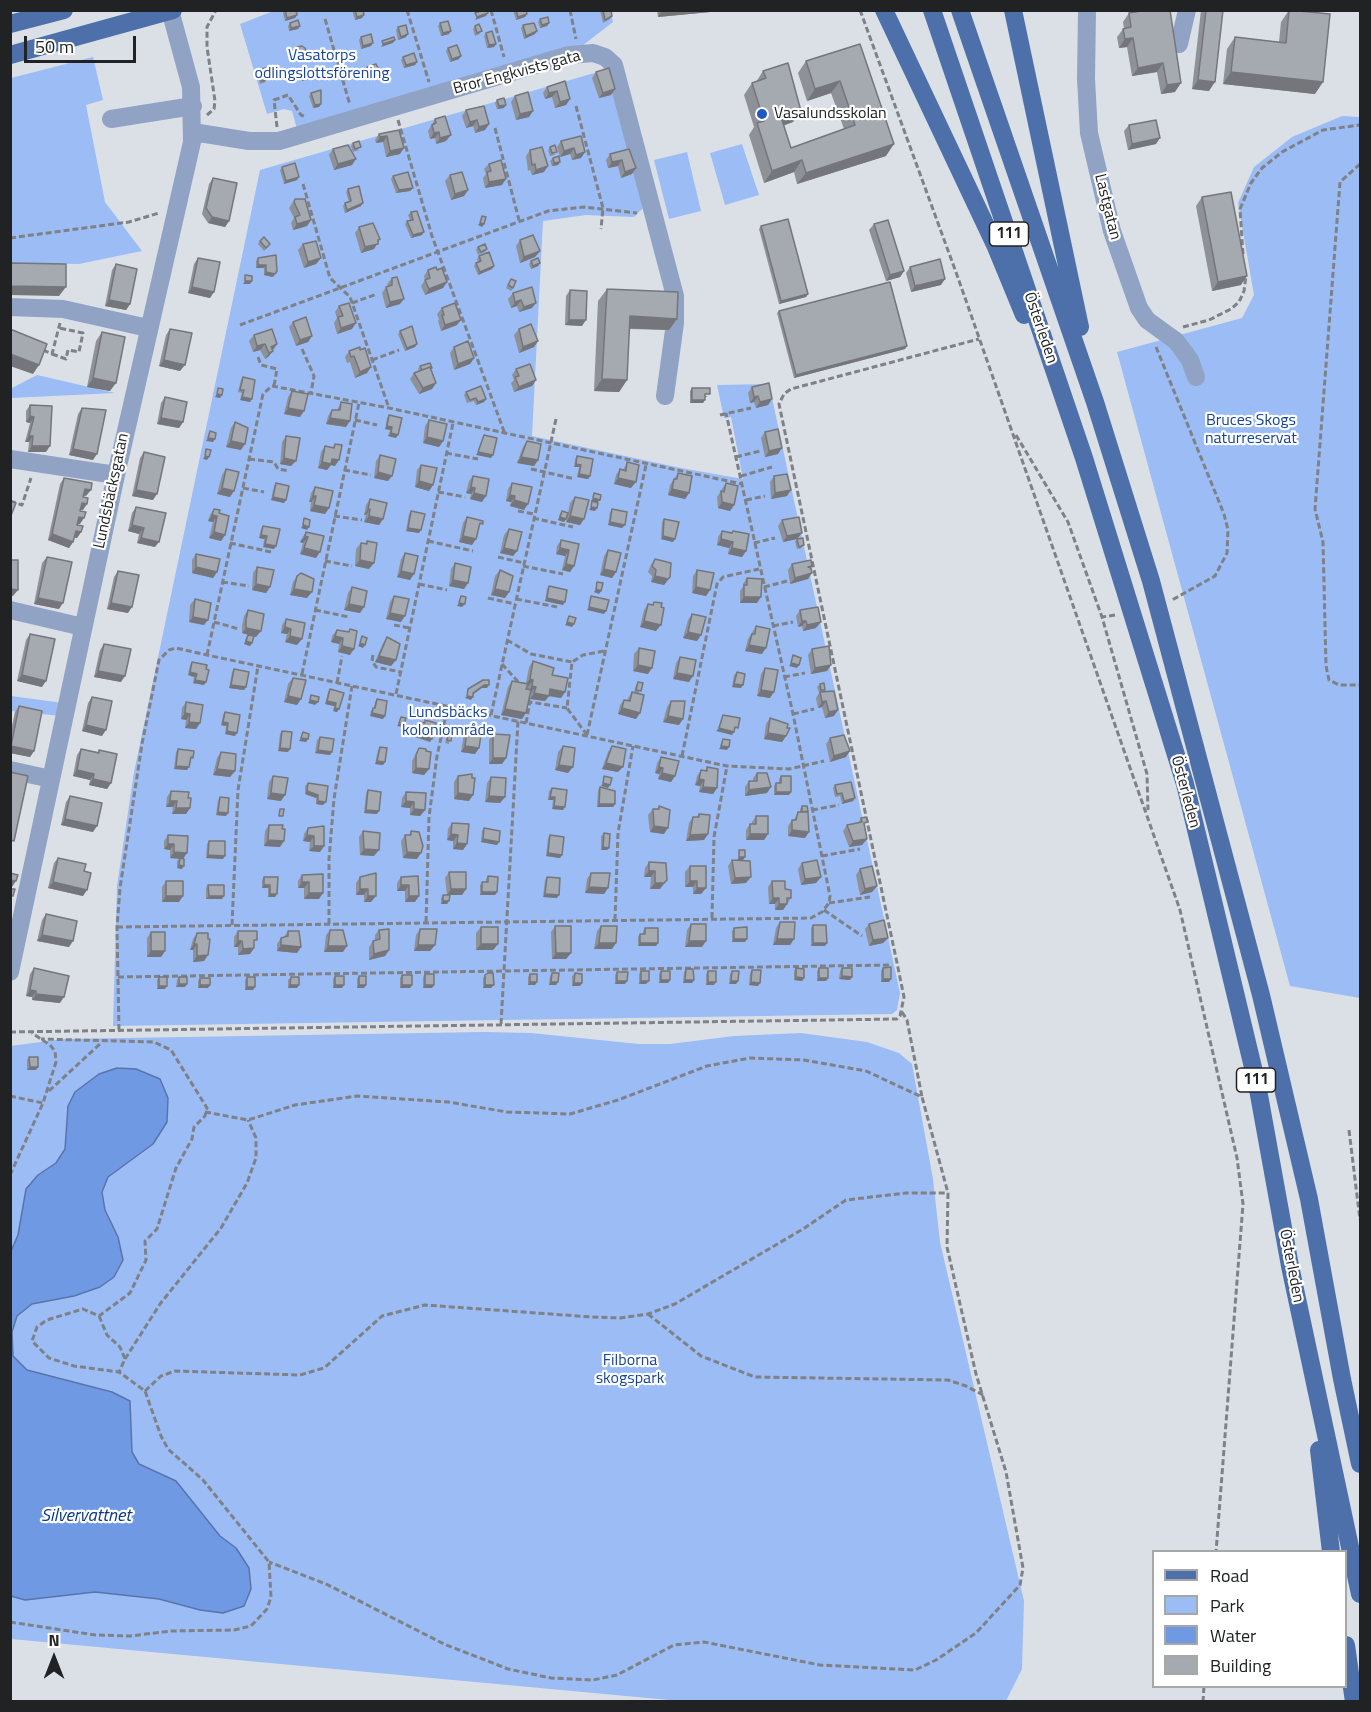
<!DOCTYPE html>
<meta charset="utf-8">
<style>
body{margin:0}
#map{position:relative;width:1371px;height:1712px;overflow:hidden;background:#dbe0e7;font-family:"Titillium Web",sans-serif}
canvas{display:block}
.frame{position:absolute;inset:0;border:12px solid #202224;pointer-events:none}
.legend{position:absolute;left:1152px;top:1550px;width:195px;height:138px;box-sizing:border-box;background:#fff;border:2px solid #a6a7a7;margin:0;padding:8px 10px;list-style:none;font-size:18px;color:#202224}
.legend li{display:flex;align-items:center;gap:12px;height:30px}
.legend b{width:30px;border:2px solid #a6a7a7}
.north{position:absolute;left:24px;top:1628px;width:60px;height:60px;-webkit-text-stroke:4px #fff;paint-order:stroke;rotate:0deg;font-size:16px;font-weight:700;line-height:24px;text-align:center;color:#202224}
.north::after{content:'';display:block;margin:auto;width:21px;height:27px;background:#202224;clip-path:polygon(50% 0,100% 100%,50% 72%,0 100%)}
.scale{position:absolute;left:24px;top:36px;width:112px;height:27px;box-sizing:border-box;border:3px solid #202224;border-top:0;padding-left:8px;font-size:18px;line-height:21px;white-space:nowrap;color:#202224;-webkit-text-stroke:4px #fff;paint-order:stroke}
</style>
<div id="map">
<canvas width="1371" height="1712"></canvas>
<div class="frame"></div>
<ul class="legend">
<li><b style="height:8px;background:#4d6faa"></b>Road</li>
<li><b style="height:16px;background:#9cbcf5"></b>Park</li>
<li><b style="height:16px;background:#7099e4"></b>Water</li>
<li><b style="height:16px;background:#a5a9b0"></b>Building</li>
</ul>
<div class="north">N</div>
<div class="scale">50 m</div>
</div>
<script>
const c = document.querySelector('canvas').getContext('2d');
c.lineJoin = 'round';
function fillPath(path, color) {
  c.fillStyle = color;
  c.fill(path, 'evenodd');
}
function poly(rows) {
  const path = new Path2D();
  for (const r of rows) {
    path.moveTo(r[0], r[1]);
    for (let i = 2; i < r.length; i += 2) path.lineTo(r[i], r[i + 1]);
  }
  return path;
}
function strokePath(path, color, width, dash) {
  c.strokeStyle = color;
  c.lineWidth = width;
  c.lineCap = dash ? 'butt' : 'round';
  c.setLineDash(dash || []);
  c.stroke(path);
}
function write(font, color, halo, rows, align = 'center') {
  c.font = font + ' "Titillium Web",sans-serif';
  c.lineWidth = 4.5;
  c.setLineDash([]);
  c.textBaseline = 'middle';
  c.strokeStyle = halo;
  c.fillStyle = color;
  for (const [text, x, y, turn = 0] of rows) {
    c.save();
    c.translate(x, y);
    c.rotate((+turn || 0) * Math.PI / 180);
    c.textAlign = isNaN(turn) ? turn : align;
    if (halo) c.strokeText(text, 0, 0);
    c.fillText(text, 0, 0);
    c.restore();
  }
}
const green = poly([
 [276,10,610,10,613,22,582,46,297,129,292,111,284,109,267,114,240,24],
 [93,57,103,100,86,105,105,202,142,251,79,264,11,263,11,78],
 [608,69,644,207,634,217,586,215,543,221,532,436,681,468,743,479,731,417,724,418,717,385,769,384,900,993,897,1010,892,1014,113,1026,117,886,134,772,260,170],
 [1342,116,1360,117,1360,998,1290,986,1117,352,1242,318,1254,295,1238,203,1254,167,1292,137],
 [742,144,759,195,725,205,710,153],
 [687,152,701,211,669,219,654,160],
 [37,375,115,393,11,398,10,389],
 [11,696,63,703,61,716,11,711],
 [483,1032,531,1033,639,1044,670,1044,734,1036,801,1033,867,1042,899,1053,912,1064,933,1179,940,1242,1024,1601,1022,1669,1006,1701,680,1701,11,1639,10,1046,64,1039]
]);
const water = poly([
 [117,1068,136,1069,160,1079,168,1098,167,1122,153,1144,108,1177,102,1192,105,1210,118,1237,123,1260,114,1277,100,1287,74,1296,32,1304,17,1316,12,1332,13,1356,27,1370,112,1392,130,1401,132,1452,139,1464,176,1481,220,1536,236,1548,249,1568,251,1589,244,1606,223,1613,200,1610,159,1599,95,1592,25,1600,11,1596,11,1251,18,1235,26,1189,38,1175,56,1163,65,1149,68,1106,75,1092,99,1074,117,1068]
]);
const path = poly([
 [407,10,429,82],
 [491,10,504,57],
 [570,10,576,39],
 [860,10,957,275,1180,910,1237,1158,1243,1204,1216,1552],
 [325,19,350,105],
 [576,106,603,208,601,229],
 [207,115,214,109,215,101,207,47,207,27,216,10],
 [398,120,432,236,505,434],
 [277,127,274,100,288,95,301,115,306,117],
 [495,128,519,220],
 [1360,164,1340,182,1315,509,1323,542,1326,666,1329,680,1339,685,1360,685],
 [303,184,330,278,350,297,389,408],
 [10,238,129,222,159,213],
 [1243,254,1240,209,1251,183,1262,168,1282,152,1323,130,1360,125],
 [352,303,377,294],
 [240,325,548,211,584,207,637,213],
 [1183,327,1209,320,1231,309,1239,302,1244,291,1246,276],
 [1156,347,1224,514,1228,530,1227,553,1215,576,1172,600],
 [302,349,314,376,311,393],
 [43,350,52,354,60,323],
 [52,354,66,359,68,350,79,352,83,333,59,328],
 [258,357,261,365,277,369,274,386],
 [372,360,399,350],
 [720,415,751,408],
 [355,420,377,425],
 [1016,435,1068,522,1102,617],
 [446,453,478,459],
 [736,457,760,451],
 [249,459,274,462,278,469,289,471],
 [531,469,575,479],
 [344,470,371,475],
 [741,476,772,467],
 [243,488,264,492],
 [438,492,465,497],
 [746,500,765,496],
 [10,501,22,505,31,478],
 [518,511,534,514],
 [334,516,362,520],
 [533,518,573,527],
 [428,541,473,551],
 [230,543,271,552],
 [754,543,775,538],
 [498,557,524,563],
 [325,561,352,566],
 [523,566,563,574],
 [222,582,249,586],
 [419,584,447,590],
 [764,587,787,581],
 [488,598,515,604],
 [516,599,557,607],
 [315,610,349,617],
 [1115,615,1102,617,1147,774,1148,810],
 [214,622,239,629],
 [394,625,410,628],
 [773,626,793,622],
 [507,640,531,654,572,662],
 [207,655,263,394,272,386,389,408,742,484],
 [373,655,372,661,376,667,401,672],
 [502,664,521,685],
 [302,674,359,403],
 [784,677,805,673],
 [337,683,342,656],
 [396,694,453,423],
 [528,699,530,702,567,708],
 [793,714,814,709],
 [491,715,556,419],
 [526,723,530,702],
 [587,735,646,465],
 [587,735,567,708,572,662,583,655,604,651],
 [682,756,717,584,723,577,759,569],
 [812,810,839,805],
 [822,856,860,849],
 [829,903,870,897],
 [824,910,862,936],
 [712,918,714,837,727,766],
 [615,920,618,833,633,746],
 [426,922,429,817,437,756,448,706],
 [329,924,329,859,334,799,352,686],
 [232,925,238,790,258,666],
 [117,927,811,918,822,912,829,903,830,896,793,714,726,413],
 [118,977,891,965],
 [902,1012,907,1020,922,1097],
 [501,1024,518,721],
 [119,1030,117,927,120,888,142,744,159,660,169,650,176,648,207,655,727,766,789,769,824,761],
 [10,1032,897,1019,900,1016,904,997,897,963,779,404,784,394,791,389,979,339],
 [49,1091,101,1043],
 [10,1096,43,1103],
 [205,1112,248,1120,295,1105,357,1096,448,1102,507,1112,570,1114,618,1100,707,1066,750,1058,804,1060,866,1071,922,1097,948,1193,947,1247,976,1374,1006,1472,1023,1568,1020,1585,976,1633,936,1660,915,1670,820,1665,704,1642,674,1645,617,1675,593,1680,551,1678,508,1669,444,1644,326,1584,269,1562],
 [1349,1130,1360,1220],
 [10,1175,43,1103,56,1062,55,1051,50,1045,32,1033],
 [648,1314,701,1356,755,1377,948,1380,966,1386,983,1395],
 [99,1316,107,1335,120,1347,125,1359,119,1372],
 [125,1359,160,1304,221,1228,247,1183,256,1158,256,1138,248,1120],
 [145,1391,161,1376,175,1371,300,1375,324,1368,382,1316,425,1305,592,1317,620,1318,648,1314,675,1304,803,1229,846,1200,906,1193,948,1193],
 [10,1622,95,1635,130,1636,171,1631,234,1630,251,1626,267,1609,271,1597,269,1562,203,1480,168,1449,161,1436,145,1391,119,1372,74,1366,49,1358,32,1341,37,1327,47,1320,83,1309,99,1316,130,1293,146,1260,145,1241,157,1229,176,1168,192,1139,194,1127,205,1116,207,1108,171,1050,154,1042,41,1039],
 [1203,1702,1204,1686]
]);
const minor = poly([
 [1087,10,1086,79,1089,133,1112,231,1139,308,1147,320,1176,341,1190,360,1196,377],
 [1179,44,1187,10],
 [111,119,193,106],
 [193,132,249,141,279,141,569,55,593,53,605,57,614,65,675,296,675,323,665,396],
 [10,307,63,309,148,328],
 [10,459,116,475],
 [10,610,83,627],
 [10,770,51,779],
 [10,972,116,475,192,142,191,87,170,10]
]);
const major = poly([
 [884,10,996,247,1024,315],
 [932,10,1084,458,1185,784,1257,1084,1290,1266,1360,1594],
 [960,10,1095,402,1151,581,1261,995,1309,1199,1342,1379,1360,1464],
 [1013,10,1080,327],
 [10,24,64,10],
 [10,55,173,10],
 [1319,1450,1331,1552],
 [1346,1645,1354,1702]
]);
const wall = poly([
 [285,10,297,15,295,18,285,21,283,13],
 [352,10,363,10,364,15,362,18,355,20],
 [513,10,526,10,527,14,525,17,516,20],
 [600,10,611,10,610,19,603,23],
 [657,10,731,10,658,17],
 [1147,10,1175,92,1161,94,1157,72,1132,76,1127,47,1119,48,1117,37,1124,28,1123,22,1129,13],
 [1201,10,1223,10,1209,91,1192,89],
 [1289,10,1315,94,1223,84,1227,49,1235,37,1279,42,1281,22],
 [540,19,549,23,547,26,540,28,538,22],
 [290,23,300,26,298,29,289,31,288,26],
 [440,23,449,34,441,36,438,26],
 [523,25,535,34,524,39,521,28],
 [475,26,480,34,475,36,473,29],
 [398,27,406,37,398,40,396,30],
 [486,33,496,44,494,47,487,48,484,36],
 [361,37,371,46,361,49,359,40],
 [860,44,886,156,797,184,794,172,764,183,749,135,754,127,744,95,752,83,756,82,763,71,793,122,783,126,791,148,844,129,831,93,807,101,798,73,806,61],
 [297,47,304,56,297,58,294,50],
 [448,48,459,59,450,62,446,51],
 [403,57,417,62,415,65,404,68,401,60],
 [367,67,379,76,368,79,365,70],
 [259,70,266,82,260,84,256,73],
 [302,70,311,79,302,81,300,73],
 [596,72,611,95,599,98,592,78],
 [547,87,570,99,566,105,555,108,552,97,545,99,543,93],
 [311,93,321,104,319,107,313,108,309,96],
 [515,96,529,117,516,120,511,102],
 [497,100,504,108,497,109,495,103],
 [466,110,489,124,485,130,475,133,473,126,466,128,462,116],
 [435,119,446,141,436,144,435,138,430,139,428,131],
 [1129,125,1156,144,1128,150,1124,131],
 [399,130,400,154,386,157,383,142,376,143,375,140,379,134],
 [561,141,585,152,581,158,572,160,570,154,560,157,557,147],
 [353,143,359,150,353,152,351,146],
 [550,147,555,155,550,156,548,150],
 [333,149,352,165,334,170,329,155],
 [629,149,632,174,621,178,618,166,608,168,606,160,610,154],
 [530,150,544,172,532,175,530,170,528,171,526,156],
 [553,158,560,162,558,165,552,166,550,161],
 [489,164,502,185,485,188,483,178,486,174,484,169],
 [282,167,297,180,284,184,280,170],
 [450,175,468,190,464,196,451,200,445,181],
 [393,176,413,188,410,191,396,193,391,179],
 [213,178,229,221,225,227,208,223,202,214,209,184],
 [348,189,361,206,345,213,343,206,345,203,349,202,346,192],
 [1202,197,1241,285,1212,291,1196,206],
 [295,199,311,220,307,226,293,230,291,223,294,218,289,208],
 [411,212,422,235,411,238,405,224,407,221,410,220,408,215],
 [874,224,904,271,900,277,886,281,869,230],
 [761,226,808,294,806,297,779,304,759,229],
 [359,227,378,242,374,249,361,253,355,233],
 [520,240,540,251,535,257,520,263,516,246],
 [260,241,268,247,264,251,258,244],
 [303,244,321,258,316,264,304,268,298,250],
 [478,247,487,249,485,252,478,255,476,250],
 [276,255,273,277,264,275,264,268,256,268,256,261,258,258],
 [479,256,492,269,478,275,474,266,476,263,478,262,477,259],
 [198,258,210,298,188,293,194,264],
 [531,261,540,263,538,266,531,269,529,264],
 [116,264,130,304,126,310,105,306,112,270],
 [910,267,941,285,911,292,906,273],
 [428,270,437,270,447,282,443,288,425,295,421,286,425,280,424,276],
 [392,278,400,304,386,308,382,293,386,287,388,286,387,284],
 [511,279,513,288,511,291,506,288],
 [607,289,677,319,669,330,629,329,627,380,619,392,594,391,598,301],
 [570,290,582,326,565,325,566,296],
 [513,293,532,308,519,312,517,306,511,308,508,299],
 [339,306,352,329,337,334,334,323,337,318,335,312],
 [442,308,457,325,441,331,438,321,439,319,437,314],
 [779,311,905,349,794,378,777,313],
 [293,322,312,336,308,342,296,346,289,327],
 [170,329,180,371,159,366,166,335],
 [519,329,538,341,534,347,519,353,514,335],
 [400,331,417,344,415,347,405,351,398,334],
 [102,332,110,391,87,387,96,341],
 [254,335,277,344,268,357,265,359,260,350,253,352,249,341],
 [454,347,474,358,470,364,454,370,450,353],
 [360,350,371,367,367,373,355,378,350,362,347,363,345,357,349,351],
 [420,366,432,368,431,369,436,383,432,389,419,394,410,379,414,373,419,371,418,369],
 [516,369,536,380,532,386,514,392,511,383,514,380,512,375],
 [243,377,250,402,240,400,242,393,238,392,241,380],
 [752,387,772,399,768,405,756,408,754,402,750,403,748,393],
 [692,388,708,397,705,397,703,403,690,403,690,391],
 [292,391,300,417,284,414,288,397],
 [466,392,486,399,484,402,476,405,474,401,467,403,464,395],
 [165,397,183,422,179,428,157,424,161,403],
 [341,402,346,427,326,424,328,416,332,410,337,410],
 [30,405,46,452,28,452,29,442,25,442,30,423,26,422,26,411],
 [82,408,93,460,69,455,78,414],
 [389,415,396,438,388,436,390,430,385,429,387,418],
 [429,420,443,441,439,447,423,443,425,426],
 [235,422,241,450,226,447,231,428],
 [765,432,778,454,765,457,761,438],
 [286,436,291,466,280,464,282,442],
 [527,441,538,460,534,466,517,463,523,447],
 [335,444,335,466,331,465,327,470,318,468,321,452,325,446,332,448],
 [144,452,153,500,132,496,140,458],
 [380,455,388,481,374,478,376,461],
 [577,456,590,476,588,479,577,477,579,467,574,467,575,459],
 [627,462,631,488,614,484,616,475,620,469,623,470],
 [421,465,433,485,429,491,415,487,417,470],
 [226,469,230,497,217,494,222,475],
 [678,473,689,493,685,499,668,495,670,485],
 [473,476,482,502,470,499,471,494,466,493,469,481],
 [774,476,787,496,771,499,770,482],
 [64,478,86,496,83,495,83,510,80,510,80,524,77,524,77,525,81,532,77,538,74,537,73,542,69,548,48,540,60,484],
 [276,483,284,503,271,500,274,486],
 [512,483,524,510,510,506,511,502,506,501,508,489],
 [726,483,734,505,730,511,718,508,717,497],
 [315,487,329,508,325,514,310,511,311,502,309,502,311,493],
 [575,497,584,519,580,525,566,522,568,513,564,522,558,520,560,514,562,511,568,513,570,503],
 [370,499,383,519,379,525,364,522,366,515,364,515,366,505],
 [136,507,155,547,137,543,139,534,128,531,132,513],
 [214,509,219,513,225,535,221,541,209,538,213,522,208,521,210,515],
 [612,509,622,528,608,525,610,512],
 [411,511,419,533,406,531,409,514],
 [467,517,478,530,472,545,459,542,463,523],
 [664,519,673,542,661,539,662,522],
 [782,520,798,539,802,548,797,549,795,542,797,539,783,542,778,526],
 [263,526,276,546,274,549,263,547,264,539,259,538,261,529],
 [509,529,517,551,513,556,500,553,504,535],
 [722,531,731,533,733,531,746,551,742,557,728,554,729,548,717,545,718,537],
 [306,532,316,558,300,554,303,543,300,542,302,538],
 [561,540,579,544,574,566,570,572,562,570,565,556,556,554,557,546],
 [367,541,374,563,369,569,355,566,356,549,361,543,365,544],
 [608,550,616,572,612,578,600,575,604,556],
 [405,553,410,580,397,577,401,559],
 [196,554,217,572,213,578,192,573,192,560],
 [47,557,59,609,34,604,42,563],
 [655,559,670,577,664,585,651,582,652,576,648,572,651,565],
 [455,563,468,583,464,589,449,586,451,569],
 [792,564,812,566,808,579,790,584,788,570],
 [257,567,270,587,266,593,252,590,253,573],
 [500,570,509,592,505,598,491,595,495,576],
 [697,570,710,590,706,596,692,593,693,576],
 [118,571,128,613,107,609,114,577],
 [297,576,307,598,290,595,293,582],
 [747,578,757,603,740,603,740,591,743,587,743,584],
 [549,586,563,605,545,601,547,589],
 [352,587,364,607,360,613,344,610,348,593],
 [394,596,401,622,386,619,390,602],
 [195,599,204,625,189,622,190,605],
 [654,602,656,631,640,627,644,610,648,604,652,605],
 [248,610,256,637,254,636,252,643,250,646,244,644,246,638,248,635,249,635,242,633,242,626,244,616],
 [800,610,816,628,803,631,802,626,798,627,796,616],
 [692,614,701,635,697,641,683,638,688,620],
 [286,619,297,645,285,642,287,634,281,633,282,625],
 [756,626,762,654,745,651,748,639],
 [350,629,350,655,338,652,339,644,331,642,332,636,337,630,348,632],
 [30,634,42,687,17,681,26,640],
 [387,637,396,660,391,666,375,662,383,643],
 [104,644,121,682,94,677,100,650],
 [639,648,648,674,633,671,634,654],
 [812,649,831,665,827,671,811,674,808,655],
 [680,657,689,682,673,679,676,663],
 [533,661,552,675,565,692,561,698,549,696,545,701,530,699,531,692,530,692,522,719,501,715,508,687,512,681,526,683,529,667],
 [192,662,204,685,193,683,194,677,188,675,190,665],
 [765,668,770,698,757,696,761,674],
 [234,669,246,687,244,690,229,688,232,672],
 [737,672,741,688,732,687,734,675],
 [293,678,301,699,297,705,284,702,288,684],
 [638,682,639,693,636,719,618,714,620,705,624,700,627,700,632,692,634,692,636,685],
 [820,684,824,692,834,716,825,718,822,707,818,708,816,698,819,693,817,687],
 [330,689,339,709,337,712,333,711,334,706,325,704,328,692],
 [92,697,102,736,82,731,88,703],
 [377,699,383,719,370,716,371,711,374,708,375,702],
 [671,701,679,725,663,722,667,707],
 [186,702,200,723,196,729,185,728,186,720,181,719,182,708],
 [19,706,34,751,30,757,10,753,10,735,15,712],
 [225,712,235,736,225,734,226,726,221,725,223,715],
 [770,718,786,736,782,742,764,739,766,724],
 [468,727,479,748,475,754,461,752,464,733],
 [450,728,449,744,445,743,448,731],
 [282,731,288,752,278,751,280,734],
 [493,734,506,758,502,764,489,764,489,740],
 [320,737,330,755,315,753,317,740],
 [830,738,846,757,830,762,826,744],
 [563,746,568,773,555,770,558,752],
 [612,746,618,772,602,769,608,752],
 [380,747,385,762,383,765,375,764,378,750],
 [419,748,426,751,429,769,424,775,412,773,412,761],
 [81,749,98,752,99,750,111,783,107,789,89,785,90,780,73,776,77,755],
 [178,749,191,761,190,760,187,770,174,769,176,752],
 [221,752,235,771,230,777,213,775,217,758],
 [661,757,675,776,671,782,658,779,659,774,655,773,657,763],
 [707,767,717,788,713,794,699,792,700,786,695,785,697,776,701,770,705,771],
 [757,773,767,793,745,796,745,787,749,781,753,781,753,778],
 [273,776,281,801,267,799,269,782],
 [458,776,472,778,469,801,454,799,454,782],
 [781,776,789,795,774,795,774,786,776,783,779,783,779,779],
 [491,777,505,797,500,803,485,802,487,783],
 [308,783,328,786,323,805,316,804,316,798,305,794,305,786],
 [835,785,855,798,853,801,842,804,840,796,835,797,833,788],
 [600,787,615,804,613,807,597,807,598,790],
 [552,788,563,810,552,809,553,800,548,800,549,791],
 [368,790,377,814,364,813,366,793],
 [171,791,188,798,190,808,186,814,172,814,173,807,166,807,167,797],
 [406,792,425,810,420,816,410,815,410,808,401,807,402,798],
 [70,796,93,832,61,825,66,802],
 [220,797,226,816,216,815,218,800],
 [659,806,664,834,650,832,648,815,653,809,657,809],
 [802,806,807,812,805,838,788,836,788,826,792,820,794,820,798,812,800,812,800,809],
 [699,814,708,834,704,840,686,841,689,823,693,817,697,817],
 [756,816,768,834,764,840,746,840,746,830,750,824,752,824,752,822],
 [861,818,867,839,862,845,849,847,843,831,847,825,858,823],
 [452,823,467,844,463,850,453,849,453,841,447,840,448,829],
 [269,825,280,847,264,846,265,831],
 [308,828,324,846,320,852,309,851,310,842,303,841,304,834],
 [484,828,497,845,481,842,482,831],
 [363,831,374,856,360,855,359,837],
 [411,831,417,859,403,858,401,841,405,835,409,835],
 [604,833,609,848,607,850,601,850,601,836],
 [168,835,183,859,182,869,177,868,177,861,179,859,170,858,170,850,164,849,164,841],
 [550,835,562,855,560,858,546,856,548,838],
 [209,841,223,859,206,858,207,844],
 [58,858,84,871,83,896,48,888,54,863],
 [732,860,746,883,731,884,728,866],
 [649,862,666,863,660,889,650,889,651,877,644,877,645,868],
 [802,863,821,877,816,883,801,885,798,869],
 [690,866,706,888,701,894,693,894,693,887,685,887,685,872],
 [860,869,877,886,872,892,860,895,856,875],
 [449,872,466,889,462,895,450,895,447,904,441,904,441,898,443,895,447,895,445,878],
 [376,873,371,902,364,902,364,895,356,895,356,883,360,877],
 [591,873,608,888,604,894,585,893,587,879],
 [323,874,319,899,304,899,304,888,298,888,298,881,302,875],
 [418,876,415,902,405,902,405,891,397,891,397,883,401,877],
 [488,876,497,892,495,895,480,895,480,885,482,882,486,882,486,879],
 [264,877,278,877,275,897,268,897,268,888,262,888,262,880],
 [547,877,557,898,543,897,545,880],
 [166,881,179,902,162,902,162,887],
 [772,881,785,889,791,898,783,910,775,910,775,904,769,904,768,887],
 [208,885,222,899,206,899,206,888],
 [46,914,69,947,37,941,42,920],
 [780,922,794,939,790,945,773,945,776,928],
 [691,924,702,947,685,947,687,930],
 [869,924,888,938,883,943,869,946,865,929],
 [813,925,827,943,825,946,811,946,811,928],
 [555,926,571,953,566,959,552,959,551,932],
 [601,926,616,943,612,949,594,949,597,931],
 [481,927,498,944,493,950,476,950,476,933],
 [645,928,658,943,656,946,638,946,638,937,640,934,643,934,643,931],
 [734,928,747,939,745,942,732,942,732,931],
 [420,929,435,945,430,951,414,951,416,935],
 [330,930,343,952,324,952,326,935],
 [379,930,389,950,385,956,369,960,369,947,373,941,375,940,375,935],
 [238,931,254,946,254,948,250,954,238,955,238,947,234,947,234,937],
 [288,931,301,947,297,953,277,951,277,944,281,938,284,937],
 [151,932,165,951,161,957,147,957,147,938],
 [197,933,208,955,204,961,193,962,193,950,190,950,193,939],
 [34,968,60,1003,32,1000,32,997,26,996,30,974],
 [796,968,804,978,802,981,794,980,794,971],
 [819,968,828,978,826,981,817,981,817,971],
 [842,968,852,977,850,980,839,979,840,971],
 [883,968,891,979,889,982,881,982,881,971],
 [686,969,694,980,692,983,683,983,684,972],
 [752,970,758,986,749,985,750,973],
 [641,971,646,984,639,984,639,974],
 [661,971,670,980,668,983,659,983,659,974],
 [708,971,714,985,706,985,706,974],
 [732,971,738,981,736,984,729,984,730,974],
 [617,972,625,984,615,984,615,975],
 [552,973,556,985,549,985,550,976],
 [575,973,582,983,580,986,572,986,572,976],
 [425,974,434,985,432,988,423,988,423,977],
 [530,974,537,982,535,985,528,985,528,977],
 [402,975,412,985,410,988,400,988,400,978],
 [485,975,491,988,483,988,483,978],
 [335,976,342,988,333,988,333,979],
 [359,976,364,988,357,988,357,979],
 [159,977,165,989,157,989,157,980],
 [179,977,185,987,176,987,177,980],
 [247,977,253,990,245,990,245,980],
 [291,977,299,985,297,988,288,988,288,980],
 [200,978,208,988,198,988,198,981],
 [29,1057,38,1067,36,1070,27,1070,27,1060]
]);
const shadedWall = poly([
 [662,10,731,10,658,17],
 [488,13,486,16,475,20,477,17],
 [527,14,525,17,516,20,518,17],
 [297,15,295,18,285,21,287,18],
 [364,15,362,18,355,20,357,17],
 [549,23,547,26,540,28,542,25],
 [300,26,298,29,289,31,291,28],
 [451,31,449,34,441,36,443,33],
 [537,31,535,34,524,39,526,36],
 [408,34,406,37,398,40,401,37],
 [1133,38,1127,47,1119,48,1125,39],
 [395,40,393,43,381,47,383,44],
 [373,43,371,46,361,49,363,46],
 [496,44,494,47,487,48,489,45],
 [307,53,304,56,297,58,299,55],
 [461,56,459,59,450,62,452,59],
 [417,62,415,65,404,68,406,65],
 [1163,63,1157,72,1132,76,1138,68],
 [1231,72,1323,82,1315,94,1223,84],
 [381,73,379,76,368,79,370,76],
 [314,76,311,79,302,81,304,79],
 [1198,80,1215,82,1209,91,1192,89],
 [840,81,831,93,807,101,815,89],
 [1181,83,1175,92,1161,94,1167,85],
 [615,89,611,95,599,98,603,93],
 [557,91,552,97,545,99,549,93],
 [570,99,566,105,555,108,560,102],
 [321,104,319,107,313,108,315,105],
 [506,105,504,108,497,109,499,106],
 [533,111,529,117,516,120,520,114],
 [801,111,793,122,772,129,781,117],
 [477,120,473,126,466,128,470,122],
 [489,124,485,130,475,133,479,127],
 [439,132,435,138,430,139,434,133],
 [451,135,446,141,436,144,440,138],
 [387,136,383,142,376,143,380,137],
 [1160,138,1156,144,1128,150,1132,144],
 [894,144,886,156,797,184,806,173],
 [404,148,400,154,386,157,390,151],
 [574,148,570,154,560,157,564,151],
 [585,152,581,158,572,160,576,155],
 [356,159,352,165,334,170,338,164],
 [622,160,618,166,608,168,612,162],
 [802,160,794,172,764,183,772,171],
 [560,162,558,165,552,166,554,163],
 [548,166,544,172,532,175,536,170],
 [636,168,632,174,621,178,625,172],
 [299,177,297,180,284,184,286,181],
 [506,179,502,185,485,188,489,182],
 [413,188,410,191,396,193,399,190],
 [468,190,464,196,451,200,455,194],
 [363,203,361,206,345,213,347,210],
 [212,217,229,221,225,227,208,223],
 [311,220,307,226,293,230,297,224],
 [480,223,484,224,482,227,478,225],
 [424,232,422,235,411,238,413,235],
 [380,239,374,249,361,253,365,247],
 [540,251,535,257,520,263,524,257],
 [321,258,316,264,304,268,308,262],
 [540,263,538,266,531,269,533,266],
 [258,265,266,265,264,268,256,268],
 [494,266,492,269,478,275,480,272],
 [904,271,900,277,886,281,890,275],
 [266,272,275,274,273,277,264,275],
 [1247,276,1241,285,1212,291,1218,282],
 [945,279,941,285,911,292,915,286],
 [245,281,252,281,250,284,243,284],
 [447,282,443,288,425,295,429,289],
 [10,286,66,287,59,296,10,295],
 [192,287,214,292,210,298,188,293],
 [808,294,806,297,779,304,781,301],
 [404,299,400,304,386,308,390,302],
 [109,300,130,304,126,310,105,306],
 [521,300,517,306,511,308,515,302],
 [536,303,532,308,519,312,524,307],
 [630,316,677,319,669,330,622,328],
 [461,320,457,325,441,331,445,325],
 [569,320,586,320,582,326,565,325],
 [356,323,352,329,337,334,341,328],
 [312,336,308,342,296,346,300,340],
 [538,341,534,347,519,353,523,347],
 [265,344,260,350,253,352,257,346],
 [277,344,273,350,268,352,271,347],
 [417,344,415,347,405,351,407,348],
 [907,346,905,349,794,378,796,375],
 [273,351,268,357,265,359,269,353],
 [10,354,39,365,33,374,10,366],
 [474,358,470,364,454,370,458,364],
 [164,360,185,365,180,371,159,366],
 [371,367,367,373,355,378,360,372],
 [93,378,116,383,110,391,87,387],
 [602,379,627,380,619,392,594,391],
 [536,380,532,386,514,392,519,387],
 [436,383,432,389,419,394,423,388],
 [217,394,222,395,220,398,215,397],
 [758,396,754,402,750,403,754,397],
 [242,397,252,399,250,402,240,400],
 [486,399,484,402,476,405,478,402],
 [772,399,768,405,756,408,760,402],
 [692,400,705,400,703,403,690,403],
 [288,408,304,411,300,417,284,414],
 [30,416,34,417,30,423,26,422],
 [161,418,183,422,179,428,157,424],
 [330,418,350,421,346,427,326,424],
 [387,426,392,427,390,430,385,429],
 [391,433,398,435,396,438,388,436],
 [29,436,33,436,29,442,25,442],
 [427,437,443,441,439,447,423,443],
 [208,438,215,439,213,442,206,441],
 [231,441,245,444,241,450,226,447],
 [32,446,50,446,46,452,28,452],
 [782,448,778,454,765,457,769,451],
 [73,449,97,454,93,460,69,455],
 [478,452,493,455,491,458,476,455],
 [205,456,209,457,207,460,203,459],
 [521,457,538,460,534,466,517,463],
 [284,458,296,461,291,466,280,464],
 [332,459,339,460,335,466,331,465,327,470,318,468,322,462],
 [576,464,581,465,579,467,574,467],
 [378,472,392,476,388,481,374,478],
 [579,474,590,476,588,479,577,477],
 [618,478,636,482,631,488,614,484],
 [419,481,433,485,429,491,415,487],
 [471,487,475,488,471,494,466,493],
 [222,488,234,491,230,497,217,494],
 [85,489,91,490,86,496,81,495],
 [672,489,689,493,685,499,668,495],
 [136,490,157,494,153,500,132,496],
 [791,490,787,496,771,499,775,493],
 [474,493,486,496,482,502,470,499],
 [510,495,515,496,511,502,506,501],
 [313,496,316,496,311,502,309,502],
 [273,497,286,500,284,503,271,500],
 [593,498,600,500,597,503,591,501],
 [514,500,528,504,524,510,510,506],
 [722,502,734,505,730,511,718,508],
 [82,503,87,504,83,510,77,509],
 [314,505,329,508,325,514,310,511],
 [591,507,597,508,595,511,589,510],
 [368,509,370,509,366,515,364,515],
 [212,515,217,516,213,522,208,521],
 [369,516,383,519,379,525,364,522],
 [570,516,584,519,580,525,566,522],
 [79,517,84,518,80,524,75,523],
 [560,517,566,519,564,522,558,520],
 [610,522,625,525,622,528,608,525],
 [132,525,144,528,139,534,128,531],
 [303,525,309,527,307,530,301,528],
 [408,528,421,530,419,533,406,531],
 [76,531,81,532,77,538,72,537],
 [214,532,225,535,221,541,209,538],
 [802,533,797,539,783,542,787,536],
 [52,534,73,542,69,548,48,540],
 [261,535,267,536,264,539,259,538],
 [305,536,308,537,303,543,300,542],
 [463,536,476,539,472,545,459,542],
 [663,536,675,539,673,542,661,539],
 [141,538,159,542,155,547,137,543],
 [721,539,733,542,729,548,717,545],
 [265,544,276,546,274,549,263,547],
 [304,548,320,552,316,558,300,554],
 [504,548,517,551,513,556,500,553],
 [560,548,569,550,565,556,556,554],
 [732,548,746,551,742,557,728,554],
 [360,560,374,563,369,569,355,566],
 [566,564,574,566,570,572,562,570],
 [196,567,217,572,213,578,192,573],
 [604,569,616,572,612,578,600,575],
 [401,571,414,574,410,580,397,577],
 [812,573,808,579,790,584,795,578],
 [655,576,670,577,664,585,651,582],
 [453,580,468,583,464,589,449,586],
 [256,584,270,587,266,593,252,590],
 [696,587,710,590,706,596,692,593],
 [10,589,18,590,13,596,10,595],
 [294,589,312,592,307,598,290,595],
 [495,589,509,592,505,598,491,595],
 [596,589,601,591,599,594,594,592],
 [744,597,761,597,757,603,740,603],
 [38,598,63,603,59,609,34,604],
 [547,598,565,602,563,605,545,601],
 [111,603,132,607,128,613,107,609],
 [459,603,465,604,462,607,457,606],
 [349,604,364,607,360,613,344,610],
 [589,607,606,611,604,614,587,610],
 [390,613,405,616,401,622,386,619],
 [193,617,208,620,204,625,189,622],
 [644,621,661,625,656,631,640,627],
 [802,621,806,621,802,626,798,627],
 [567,622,574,624,572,627,565,625],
 [821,622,816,628,803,631,807,625],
 [285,627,291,629,287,634,281,633],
 [246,628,261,631,256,637,242,633],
 [688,632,701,635,697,641,683,638],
 [290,636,302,639,297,645,285,642],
 [335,636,343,638,339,644,331,642],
 [246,641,252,643,250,646,244,644],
 [360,643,365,645,363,648,358,646],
 [749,645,766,648,762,654,745,651],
 [342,646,354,649,350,655,338,652],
 [379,656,396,660,391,666,375,662],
 [791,663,799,665,797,668,789,666],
 [638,665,652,668,648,674,633,671],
 [831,665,827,671,811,674,815,668],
 [98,671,125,676,121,682,94,677],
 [190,672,197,674,194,677,188,675],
 [677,673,693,676,689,682,673,679],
 [22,675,46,681,42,687,17,681],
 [530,679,533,680,529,686,525,685],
 [195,680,206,682,204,685,193,683],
 [734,684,743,685,741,688,732,687],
 [231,685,246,687,244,690,229,688],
 [484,685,489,685,487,688,482,688,471,696,473,693],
 [532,686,536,687,531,692,528,692],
 [550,689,565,692,561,698,549,696,545,701,530,699,534,693],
 [761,690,774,692,770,698,757,696],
 [288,696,301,699,297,705,284,702],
 [467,696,473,697,471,700,465,698],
 [310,700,318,702,315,705,308,703],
 [327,701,336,703,334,706,325,704],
 [826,701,822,707,818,708,822,702],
 [335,708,339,709,337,712,333,711],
 [622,708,640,713,636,719,618,714],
 [505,709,526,713,522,719,501,715],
 [838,710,834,716,825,718,829,712],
 [185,713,190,714,186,720,181,719],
 [372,713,385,716,383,719,370,716],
 [668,716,683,719,679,725,663,722],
 [189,722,200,723,196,729,185,728],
 [223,722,228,723,226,726,221,725],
 [399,723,404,724,402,727,397,726],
 [86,725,106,730,102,736,82,731],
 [719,728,734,732,732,735,716,731],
 [227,731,237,733,235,736,225,734],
 [768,733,786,736,782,742,764,739],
 [417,734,432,739,430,742,415,737],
 [301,738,308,739,306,742,299,741],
 [11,746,34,751,30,757,10,753],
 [465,746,479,748,475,754,461,752],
 [721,746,729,747,727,750,719,749],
 [280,748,290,749,288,752,278,751],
 [318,750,332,752,330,755,315,753],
 [850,751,846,757,830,762,834,756],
 [493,758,506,758,502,764,489,764],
 [377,761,385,762,383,765,375,764],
 [606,763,623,767,618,772,602,769],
 [559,765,573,767,568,773,555,770],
 [176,766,189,767,187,770,174,769],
 [659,767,663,768,659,774,655,773],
 [416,768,429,769,424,775,412,773],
 [217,769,235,771,230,777,213,775],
 [77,770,94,774,90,780,73,776],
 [662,773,675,776,671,782,658,779],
 [93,779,111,783,107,789,89,785],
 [699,779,704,780,700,786,695,785],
 [603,783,610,785,608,788,601,786],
 [703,787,717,788,713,794,699,792],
 [771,787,767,793,745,796,749,790],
 [307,791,318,795,316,798,305,794],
 [776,792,791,792,789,795,774,795],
 [271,793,285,795,281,801,267,799],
 [458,793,473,795,469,801,454,799],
 [489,796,505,797,500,803,485,802],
 [550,797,555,797,553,800,548,800],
 [855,798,853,801,842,804,844,801],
 [170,801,177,801,173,807,166,807],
 [318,801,326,802,323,805,316,804],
 [406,801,414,802,410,808,401,807],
 [599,804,615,804,613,807,597,807],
 [554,806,565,807,563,810,552,809],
 [176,808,190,808,186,814,172,814],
 [414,809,425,810,420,816,410,815],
 [366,810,379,811,377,814,364,813],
 [218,812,228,813,226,816,216,815],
 [65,819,97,826,93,832,61,825],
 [654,826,668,828,664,834,650,832],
 [792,830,809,832,805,838,788,836],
 [451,834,458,835,453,841,447,840],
 [708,834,704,840,686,841,690,835],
 [750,834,768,834,764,840,746,840],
 [307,835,314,836,310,842,303,841],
 [483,839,499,842,497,845,481,842],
 [867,839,862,845,849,847,853,841],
 [268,840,284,841,280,847,264,846],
 [457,843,467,844,463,850,453,849],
 [168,844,174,844,170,850,164,849],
 [314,846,324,846,320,852,309,851],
 [603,847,609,848,607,850,601,850],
 [364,849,379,850,374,856,360,855],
 [174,852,187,853,183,859,170,858],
 [407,852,421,853,417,859,403,858],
 [548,853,562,855,560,858,546,856],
 [208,855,225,856,223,859,206,858],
 [739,857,745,857,743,860,737,860],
 [179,865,184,866,182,869,177,868],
 [649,871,655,871,651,877,644,877],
 [751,877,746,883,731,884,735,878],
 [821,877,816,883,801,885,805,879],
 [10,880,16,881,12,887,10,887],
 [667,880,660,889,650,889,655,883],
 [690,881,697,881,693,887,685,887],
 [53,882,87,890,83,896,48,888],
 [302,882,309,882,304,888,298,888],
 [264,885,270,885,268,888,262,888],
 [401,885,409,885,405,891,397,891],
 [877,886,872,892,860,895,865,889],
 [589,887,608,888,604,894,585,893],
 [697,888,706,888,701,894,693,894],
 [360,889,368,889,364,895,356,895],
 [451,889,466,889,462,895,447,895],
 [482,892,497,892,495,895,480,895],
 [309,893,323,893,319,899,304,899],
 [270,894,277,894,275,897,268,897],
 [545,894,559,895,557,898,543,897],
 [166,896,183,896,179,902,162,902],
 [209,896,224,896,222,899,206,899],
 [368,896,376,896,371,902,364,902],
 [409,896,419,896,415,902,405,902],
 [773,898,779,898,775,904,769,904],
 [443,901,449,901,447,904,441,904],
 [779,904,787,904,783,910,775,910],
 [42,935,73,941,69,947,37,941],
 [888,938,883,943,869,946,873,940],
 [734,939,747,939,745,942,732,942],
 [777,939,794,939,790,945,773,945],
 [238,941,242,941,238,947,234,947],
 [689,941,706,941,702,947,685,947],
 [599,943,616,943,612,949,594,949],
 [640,943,658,943,656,946,638,946],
 [813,943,827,943,825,946,811,946],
 [194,944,197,944,193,950,190,950],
 [481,944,498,944,493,950,476,950],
 [281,945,301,947,297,953,277,951],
 [418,945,435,945,430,951,414,951],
 [328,946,347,946,343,952,324,952],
 [254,948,250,954,238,955,243,949],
 [389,950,385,956,369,960,374,954],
 [151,951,165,951,161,957,147,957],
 [556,953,571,953,566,959,552,959],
 [208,955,204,961,193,962,197,956],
 [842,976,852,977,850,980,839,979],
 [796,977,804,978,802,981,794,980],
 [819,978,828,978,826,981,817,981],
 [883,979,891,979,889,982,881,982],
 [661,980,670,980,668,983,659,983],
 [685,980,694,980,692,983,683,983],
 [617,981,627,981,625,984,615,984],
 [641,981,649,981,646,984,639,984],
 [731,981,738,981,736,984,729,984],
 [530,982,537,982,535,985,528,985],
 [551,982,558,982,556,985,549,985],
 [708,982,716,982,714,985,706,985],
 [751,982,760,983,758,986,749,985],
 [574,983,582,983,580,986,572,986],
 [179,984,187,984,185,987,176,987],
 [200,985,210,985,208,988,198,988],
 [290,985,299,985,297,988,288,988],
 [335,985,344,985,342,988,333,988],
 [359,985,366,985,364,988,357,988],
 [402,985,412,985,410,988,400,988],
 [425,985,434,985,432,988,423,988],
 [485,985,494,985,491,988,483,988],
 [159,986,167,986,165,989,157,989],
 [247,987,255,987,253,990,245,990],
 [30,990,36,991,32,997,26,996],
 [36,994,64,997,60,1003,32,1000],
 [30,1067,38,1067,36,1070,27,1070]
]);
const building = poly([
 [285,10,296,10,297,15,287,18,285,10],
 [355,10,363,10,364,15,357,17,355,10],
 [483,10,487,10,488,13,477,17,475,13,483,10],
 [516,10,526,10,527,14,518,17,516,10],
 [603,10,611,10,612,16,605,20,603,10],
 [1147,10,1170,10,1181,83,1167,85,1163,63,1138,68,1133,38,1125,39,1123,29,1131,27,1129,13,1147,10],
 [1206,10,1223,10,1215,82,1198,80,1206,10],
 [1289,10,1330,14,1323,82,1231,72,1235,37,1286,43,1289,10],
 [548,17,549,23,542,25,540,19,548,17],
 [298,20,300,26,291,28,290,23,298,20],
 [448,21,451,31,443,33,440,23,448,21],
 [534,23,537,31,526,36,523,25,534,23],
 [479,24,482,31,477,33,475,26,479,24],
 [406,25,408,34,401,37,398,27,406,25],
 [492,31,496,44,489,45,486,33,492,31],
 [371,34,373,43,363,46,361,37,371,34],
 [394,37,395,40,383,44,382,41,394,37],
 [860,44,894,144,806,173,802,160,772,171,757,123,764,121,752,83,766,78,763,71,788,63,801,111,781,117,791,148,855,125,840,81,815,89,806,61,860,44],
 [457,45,461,56,452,59,448,48,457,45],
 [302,46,305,48,307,53,299,55,297,47,302,46],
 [414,53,417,62,406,65,403,57,414,53],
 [376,64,381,73,370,76,367,67,376,64],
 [265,68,268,79,262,81,259,70,265,68],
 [609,68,615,89,603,93,596,72,609,68],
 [312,69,314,76,304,79,302,70,312,69],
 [565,81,570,99,560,102,557,91,549,93,547,87,565,81],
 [321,90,321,104,315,105,311,93,321,90],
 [528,92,533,111,520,114,515,96,528,92],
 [504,98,506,105,499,106,497,100,504,98],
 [484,106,489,124,479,127,477,120,470,122,466,110,484,106],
 [445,116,451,135,440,138,439,132,434,133,432,125,436,123,435,119,445,116],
 [1156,120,1160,138,1132,144,1129,125,1156,120],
 [399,130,404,148,390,151,387,136,380,137,379,134,399,130],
 [581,136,585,152,576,155,574,148,564,151,561,141,581,136],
 [359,141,361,147,355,149,353,143,359,141],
 [348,145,356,159,338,164,333,149,348,145],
 [555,145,557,152,552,153,550,147,555,145],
 [542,147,548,166,536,170,535,164,532,165,530,150,542,147],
 [629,149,636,168,625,172,622,160,612,162,610,154,629,149],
 [559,156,560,162,554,163,553,158,559,156],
 [501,160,506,179,489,182,487,172,491,171,489,164,501,160],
 [295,163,299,177,286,181,282,167,295,163],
 [408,172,413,188,399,190,393,176,408,172],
 [462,172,468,190,455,194,450,175,462,172],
 [213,178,237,183,229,221,212,217,206,208,213,178],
 [359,186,363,203,347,210,345,203,351,201,348,189,359,186],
 [1231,192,1247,276,1218,282,1202,197,1231,192],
 [295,199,305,199,311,220,297,224,295,217,300,215,294,202,295,199],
 [417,211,424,232,413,235,407,221,413,220,411,212,417,211],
 [482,216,486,217,484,224,480,223,482,216],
 [788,219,808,294,781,301,761,226,788,219],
 [888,220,904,271,890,275,874,224,888,220],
 [373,223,380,239,378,240,378,244,365,247,359,227,373,223],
 [533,235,540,251,524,257,520,240,533,235],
 [264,237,270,244,266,248,260,241,264,237],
 [316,241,321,258,308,262,303,244,316,241],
 [485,244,487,249,481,252,478,247,485,244],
 [489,252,494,266,480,272,476,263,481,261,479,256,489,252],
 [276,255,277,271,275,274,266,272,266,265,258,265,258,258,276,255],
 [198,258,220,262,214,292,192,287,198,258],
 [538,258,540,263,533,266,531,261,538,258],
 [940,259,945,279,915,286,910,267,940,259],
 [10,263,66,264,66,287,10,286,10,263],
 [116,264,137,269,130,304,109,300,116,264],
 [436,267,437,270,442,268,447,282,429,289,425,280,430,278,428,270,436,267],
 [245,275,252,276,252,281,245,281,245,275],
 [397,277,404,299,390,302,386,287,392,285,392,278,397,277],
 [511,279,516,281,513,288,508,285,511,279],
 [890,282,907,346,796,375,779,311,890,282],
 [532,287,536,303,524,307,521,300,515,302,513,293,532,287],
 [607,289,678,292,677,319,630,316,627,380,602,379,607,289],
 [570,290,587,291,586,320,569,320,570,290],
 [349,303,356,323,341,328,338,317,343,316,339,306,349,303],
 [455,303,461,320,445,325,442,315,444,315,442,308,455,303],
 [306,317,312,336,300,340,293,322,306,317],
 [531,324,538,341,523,347,519,329,531,324],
 [412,326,417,344,407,348,400,331,412,326],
 [10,329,47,344,39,365,10,354,10,329],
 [170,329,192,333,185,365,164,360,170,329],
 [272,329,277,344,271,347,273,351,269,353,265,344,257,346,254,335,272,329],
 [102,332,125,337,116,383,93,378,102,332],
 [468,341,474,358,458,364,454,347,468,341],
 [360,347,360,350,365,348,371,367,360,372,354,356,351,357,349,351,360,347],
 [430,363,432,368,430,368,430,367,422,370,420,366,430,363],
 [530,364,536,380,519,387,515,377,519,376,516,369,530,364],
 [430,367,436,383,423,388,414,373,430,367],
 [243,377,255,380,252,399,242,397,244,390,240,390,243,377],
 [769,383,772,399,760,402,758,396,754,397,752,387,769,383],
 [481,386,486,399,478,402,476,398,470,400,466,392,481,386],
 [218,388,223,389,222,395,217,394,218,388],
 [692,388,710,388,710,394,705,394,705,400,692,400,692,388],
 [292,391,308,394,304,411,288,408,292,391],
 [165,397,187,402,183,422,161,418,165,397],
 [341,402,352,404,350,421,330,418,332,410,340,410,341,402],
 [30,405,52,406,50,446,32,446,33,436,29,436,34,417,30,416,30,405],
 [82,408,106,410,97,454,73,449,82,408],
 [389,415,402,418,398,435,391,433,392,427,387,426,389,415],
 [429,420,447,424,443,441,427,437,429,420],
 [235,422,248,428,245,444,231,441,235,422],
 [778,429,782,448,769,451,765,432,778,429],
 [210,431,216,433,215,439,208,438,210,431],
 [484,435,497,438,493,455,478,452,484,435],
 [286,436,300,438,296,461,284,458,286,436],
 [527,441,541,444,538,460,521,457,527,441],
 [335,444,342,445,339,460,332,459,331,464,322,462,325,446,334,448,335,444],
 [206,449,211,450,209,457,205,456,206,449],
 [144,452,165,457,157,494,136,490,144,452],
 [380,455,396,459,392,476,378,472,380,455],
 [577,456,593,459,590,476,579,474,581,465,576,464,577,456],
 [627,462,639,465,636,482,618,478,620,469,626,471,627,462],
 [421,465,437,468,433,485,419,481,421,465],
 [226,469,239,472,234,491,222,488,226,469],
 [678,473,692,476,689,493,672,489,674,479,677,479,678,473],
 [787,474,791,490,775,493,774,476,787,474],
 [473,476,489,479,486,496,474,493,475,488,471,487,473,476],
 [64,478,92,483,91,490,85,489,83,497,88,498,87,504,82,503,80,511,86,512,84,518,79,517,77,525,83,526,81,532,76,531,73,542,52,534,64,478],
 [276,483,289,486,286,500,273,497,276,483],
 [512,483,532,487,528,504,514,500,515,496,510,495,512,483],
 [726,483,738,486,734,505,722,502,721,491,724,492,726,483],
 [315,487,333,491,329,508,314,505,316,496,313,496,315,487],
 [594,493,601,495,600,500,593,498,594,493],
 [575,497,589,500,584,519,570,516,575,497],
 [370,499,387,503,383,519,369,516,370,509,368,509,370,499],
 [10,501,16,503,10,518,10,501],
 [592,501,598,503,597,508,591,507,592,501],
 [136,507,166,513,159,542,141,538,144,528,132,525,136,507],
 [214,509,220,510,219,513,229,516,225,535,214,532,217,516,212,515,214,509],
 [612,509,627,512,625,525,610,522,612,509],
 [411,511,425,514,421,530,408,528,411,511],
 [562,511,568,513,566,519,560,517,562,511],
 [467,517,483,521,483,524,480,523,476,539,463,536,467,517],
 [799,517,802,533,787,536,782,520,799,517],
 [304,518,310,520,309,527,303,525,304,518],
 [664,519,679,522,675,539,663,536,664,519],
 [263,526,280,529,276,546,265,544,267,536,261,535,263,526],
 [509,529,522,532,517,551,504,548,509,529],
 [722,531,732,533,733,531,749,534,746,551,732,548,733,542,721,539,722,531],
 [306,532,324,536,320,552,304,548,308,537,305,536,306,532],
 [803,538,804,545,799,547,797,539,803,538],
 [561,540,579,544,574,566,566,564,569,550,560,548,561,540],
 [367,541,377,543,374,563,360,560,361,543,367,544,367,541],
 [608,550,621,553,616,572,604,569,608,550],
 [405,553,418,556,414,574,401,571,405,553],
 [196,554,220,559,217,572,196,567,196,554],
 [47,557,72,562,63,603,38,598,47,557],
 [655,559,671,563,670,577,668,579,655,576,656,570,652,566,655,559],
 [10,560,18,560,18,590,10,589,10,560],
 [811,560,812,566,808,567,811,568,812,573,795,578,792,564,811,560],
 [455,563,471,567,468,583,453,580,455,563],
 [257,567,274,570,270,587,256,584,257,567],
 [500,570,513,576,509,592,495,589,500,570],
 [697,570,714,573,710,590,696,587,697,570],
 [118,571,139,575,132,607,111,603,118,571],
 [301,573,314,579,312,592,294,589,297,576,301,573],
 [747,578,762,579,761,597,744,597,744,585,747,585,747,578],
 [597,582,603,583,601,591,596,589,597,582],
 [549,586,567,590,565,602,547,598,549,586],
 [352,587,367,591,364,607,349,604,352,587],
 [394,596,409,599,405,616,390,613,394,596],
 [461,596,466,597,465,604,459,603,461,596],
 [591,596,609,600,606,611,589,607,591,596],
 [195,599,211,603,208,620,193,617,195,599],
 [654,602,662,603,661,607,664,608,661,625,644,621,648,604,653,605,654,602],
 [818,607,821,622,807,625,806,621,802,621,800,610,818,607],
 [248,610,264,614,261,631,246,628,246,620,248,610],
 [692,614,706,617,701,635,688,632,692,614],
 [569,616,576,618,574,624,567,622,569,616],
 [286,619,305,623,302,639,290,636,291,629,285,627,286,619],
 [756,626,770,629,766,648,749,645,752,634,755,634,756,626],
 [350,629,357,631,354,649,342,646,343,638,335,636,337,630,349,632,350,629],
 [30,634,55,639,46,681,22,675,30,634],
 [248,635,254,636,252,643,246,641,248,635],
 [362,636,367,638,365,645,360,643,362,636],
 [387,637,400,644,396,660,379,656,387,637],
 [104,644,131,649,125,676,98,671,104,644],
 [829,646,831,665,815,668,812,649,829,646],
 [639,648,655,651,652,668,638,665,639,648],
 [793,655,801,658,799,665,791,663,793,655],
 [680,657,696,660,693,676,677,673,680,657],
 [533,661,554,668,552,675,568,678,565,692,550,689,549,696,534,693,536,687,532,686,533,680,530,679,533,661],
 [192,662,207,665,206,669,209,670,206,682,195,680,197,674,190,672,192,662],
 [765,668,778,670,774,692,761,690,765,668],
 [234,669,249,672,246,687,231,685,234,669],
 [737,672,745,674,743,685,734,684,737,672],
 [293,678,306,680,301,699,288,696,293,678],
 [483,680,489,680,489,685,484,685,473,693,473,697,467,696,468,689,483,680],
 [512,681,528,684,526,689,531,690,526,713,505,709,512,681],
 [638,682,643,683,641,691,636,690,638,682],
 [824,683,825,690,821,690,820,684,824,683],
 [330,689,344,693,339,709,335,708,336,703,327,701,330,689],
 [834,691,838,710,829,712,826,701,822,702,820,692,834,691],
 [632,692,644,695,640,713,622,708,624,700,630,701,632,692],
 [311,695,319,697,318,702,310,700,311,695],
 [92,697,112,701,106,730,86,725,92,697],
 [377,699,387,701,385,716,372,713,373,708,375,708,377,699],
 [671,701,685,701,683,719,668,716,671,701],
 [186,702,203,705,200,723,189,722,190,714,185,713,186,702],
 [19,706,42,711,34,751,11,746,19,706],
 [225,712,240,715,237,733,227,731,228,723,223,722,225,712],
 [723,715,740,718,738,728,735,727,734,732,719,728,723,715],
 [401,717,406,718,404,724,399,723,401,717],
 [770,718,788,724,787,728,790,728,786,736,768,733,770,718],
 [425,720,436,723,432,739,417,734,420,722,425,723,425,720],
 [468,727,482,729,479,748,465,746,468,727],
 [450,728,453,729,451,741,447,740,450,728],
 [282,731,292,732,290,749,280,748,282,731],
 [303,732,309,734,308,739,301,738,303,732],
 [493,734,510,735,506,758,493,758,493,734],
 [844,735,850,751,834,756,830,738,844,735],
 [320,737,334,739,332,752,318,750,320,737],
 [723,739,730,740,729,747,721,746,723,739],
 [563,746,575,748,573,767,559,765,563,746],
 [612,746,626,749,623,767,606,763,612,746],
 [380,747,387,748,385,762,377,761,380,747],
 [419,748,426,749,426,751,431,752,429,769,416,768,416,755,419,748],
 [81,749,99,753,99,750,117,754,111,783,93,779,94,774,77,770,81,749],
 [178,749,194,751,193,758,191,757,189,767,176,766,178,749],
 [221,752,236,754,235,771,217,769,221,752],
 [661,757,679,761,675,776,662,773,663,768,659,767,661,757],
 [707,767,718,769,717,788,703,787,704,780,699,779,701,770,707,771,707,767],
 [10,772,28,776,14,841,10,840,10,772],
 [757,773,767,773,771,787,749,790,749,781,757,781,757,773],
 [472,774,472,778,475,778,473,795,458,793,458,776,472,774],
 [273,776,288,778,285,795,271,793,273,776],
 [604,776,612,778,610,785,603,783,604,776],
 [781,776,791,776,791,792,776,792,776,783,781,783,781,776],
 [491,777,506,778,505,797,489,796,491,777],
 [851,782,855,798,844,801,842,793,837,794,835,785,851,782],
 [308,783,328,786,326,802,318,801,318,795,307,791,308,783],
 [600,787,615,791,615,804,599,804,600,787],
 [552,788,567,790,565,807,554,806,555,797,550,797,552,788],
 [368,790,381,792,379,811,366,810,368,790],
 [171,791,189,792,188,798,191,798,190,808,176,808,177,801,170,801,171,791],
 [406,792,426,793,425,810,414,809,414,802,406,801,406,792],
 [70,796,102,803,97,826,65,819,70,796],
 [220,797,229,798,228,813,218,812,220,797],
 [659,806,670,810,668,828,654,826,653,809,659,809,659,806],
 [802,806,807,806,808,811,802,812,802,806],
 [280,809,284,809,283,816,279,816,280,809],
 [798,812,808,812,809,832,792,830,792,820,796,820,798,812],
 [699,814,710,815,708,834,690,835,693,817,699,817,699,814],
 [756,816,768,816,768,834,750,834,750,824,756,824,756,816],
 [866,817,868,822,864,823,867,839,853,841,847,825,862,822,861,818,866,817],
 [452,823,469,824,467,844,457,843,458,835,451,834,452,823],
 [269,825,283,825,282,829,285,829,284,841,268,840,269,825],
 [324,826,324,846,314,846,314,836,307,835,308,828,324,826],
 [484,828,500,831,499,842,483,839,484,828],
 [363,831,380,833,379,850,364,849,363,831],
 [411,831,419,832,423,846,421,853,407,852,405,835,411,835,411,831],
 [604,833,610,834,609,848,603,847,604,833],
 [168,835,188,836,187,853,174,852,174,844,168,844,168,835],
 [550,835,564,837,562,855,548,853,550,835],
 [209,841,225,841,225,856,208,855,209,841],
 [739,850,745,850,745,857,739,857,739,850],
 [58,858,86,864,84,871,91,873,87,890,53,882,58,858],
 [180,858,184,859,184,866,179,865,180,858],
 [732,860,750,861,751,877,735,878,732,860],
 [817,860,821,877,805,879,802,863,817,860],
 [649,862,666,863,667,880,664,883,655,883,655,871,649,871,649,862],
 [690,866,706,866,706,888,697,888,697,881,690,881,690,866],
 [872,866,877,886,865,889,860,869,872,866],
 [449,872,466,872,466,889,451,889,449,872],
 [10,873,18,875,16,881,10,880,10,873],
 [376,873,376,896,368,896,368,889,360,889,360,877,376,873],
 [591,873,610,873,608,888,589,887,591,873],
 [323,874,323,893,309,893,309,882,302,882,302,875,323,874],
 [418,876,419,896,409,896,409,885,401,885,401,877,418,876],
 [488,876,498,877,497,892,482,892,482,882,488,882,488,876],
 [264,877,278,877,277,894,270,894,270,885,264,885,264,877],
 [547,877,560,878,559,895,545,894,547,877],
 [166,881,183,881,183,896,166,896,166,881],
 [772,881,785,881,785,889,791,890,791,898,787,898,787,904,779,904,779,898,773,898,772,881],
 [208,885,224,885,224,896,209,896,208,885],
 [10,889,15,889,13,896,10,896,10,889],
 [443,895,450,895,449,901,443,901,443,895],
 [46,914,77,921,73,941,42,935,46,914],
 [884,920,888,938,873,940,869,924,884,920],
 [780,922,795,922,794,939,777,939,780,922],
 [691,924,706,924,706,941,689,941,691,924],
 [813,925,826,925,827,943,813,943,813,925],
 [555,926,571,926,571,953,556,953,555,926],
 [601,926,617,926,616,943,599,943,601,926],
 [481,927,498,927,498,944,481,944,481,927],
 [747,927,747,939,734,939,734,928,747,927],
 [645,928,658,928,658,943,640,943,640,934,645,934,645,928],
 [389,929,389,950,374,954,373,941,380,939,379,930,389,929],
 [420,929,437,929,435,945,418,945,420,929],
 [330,930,343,930,347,946,328,946,330,930],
 [238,931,257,931,257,940,254,940,254,948,243,949,242,941,238,941,238,931],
 [288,931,299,931,301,947,281,945,281,938,288,936,288,931],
 [151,932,165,932,165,951,151,951,151,932],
 [197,933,208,933,208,939,210,939,208,955,197,956,197,944,194,944,197,933],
 [891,967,891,979,883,979,883,968,891,967],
 [34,968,69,976,64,997,36,994,36,991,30,990,34,968],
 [796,968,804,969,804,978,796,977,796,968],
 [819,968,828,968,828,978,819,978,819,968],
 [842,968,852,968,852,977,842,976,842,968],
 [686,969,693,969,694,980,685,980,686,969],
 [752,970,761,970,760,983,751,982,752,970],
 [641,971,649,971,649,981,641,981,641,971],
 [661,971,670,971,670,980,661,980,661,971],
 [708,971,716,971,716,982,708,982,708,971],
 [732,971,739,971,738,981,731,981,732,971],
 [617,972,628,972,627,981,617,981,617,972],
 [488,973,493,973,494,985,485,985,485,975,488,973],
 [552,973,559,973,558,982,551,982,552,973],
 [575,973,582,974,582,983,574,983,575,973],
 [425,974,434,974,434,985,425,985,425,974],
 [530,974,537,974,537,982,530,982,530,974],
 [402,975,412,975,412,985,402,985,402,975],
 [335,976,344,976,344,985,335,985,335,976],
 [359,976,366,976,366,985,359,985,359,976],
 [159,977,167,977,167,986,159,986,159,977],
 [179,977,187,977,187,984,179,984,179,977],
 [247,977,255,977,255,987,247,987,247,977],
 [291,977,299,977,299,985,290,985,291,977],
 [200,978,210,978,210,985,200,985,200,978],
 [29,1057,38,1057,38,1067,30,1067,29,1057]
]);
const markers = [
 [762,114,6,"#1e58c5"]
];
const shields = [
 [1009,234,39],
 [1256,1080,39]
];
const shieldNames = [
 ["111",1009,234],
 ["111",1256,1080]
];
const parkNames = [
 ["Vasatorps",322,56],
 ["odlingslottsförening",322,74],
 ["Bruces Skogs",1251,421],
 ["naturreservat",1251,439],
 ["Lundsbäcks",448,713],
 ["koloniområde",448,731],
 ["Filborna",630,1361],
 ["skogspark",630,1379]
];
const streetNames = [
 ["Bror Engkvists gata",517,73,-15],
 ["Lastgatan",1107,207,76],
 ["Österleden",1040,328,71],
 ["Lundsbäcksgatan",112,491,-78],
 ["Österleden",1185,792,75],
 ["Österleden",1291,1266,79]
];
const poiNames = [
 ["Vasalundsskolan",774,114]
];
const waterNames = [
 ["Silvervattnet",86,1517]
];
fillPath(green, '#9cbcf5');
fillPath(water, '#7099e4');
strokePath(water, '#5875aa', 1.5);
strokePath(path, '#7e8186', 3, [6, 3]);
strokePath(minor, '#90a3c5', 18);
strokePath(major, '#4d6faa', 18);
fillPath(wall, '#8e9197');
fillPath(shadedWall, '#74767b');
fillPath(building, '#a5a9b0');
strokePath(building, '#74767b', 1.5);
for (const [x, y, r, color] of markers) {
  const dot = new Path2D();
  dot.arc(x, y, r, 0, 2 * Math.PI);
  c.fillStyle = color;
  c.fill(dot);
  strokePath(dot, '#fff', 2);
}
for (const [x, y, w] of shields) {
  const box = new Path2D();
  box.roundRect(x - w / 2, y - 12, w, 24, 4.5);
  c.fillStyle = '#fff';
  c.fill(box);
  strokePath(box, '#202224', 1.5);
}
write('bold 15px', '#202224', null, shieldNames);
write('16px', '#16449a', '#fff', parkNames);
write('16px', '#202224', '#fff', streetNames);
write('16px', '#202224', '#fff', poiNames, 'left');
write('italic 18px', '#08378c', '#fff', waterNames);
</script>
